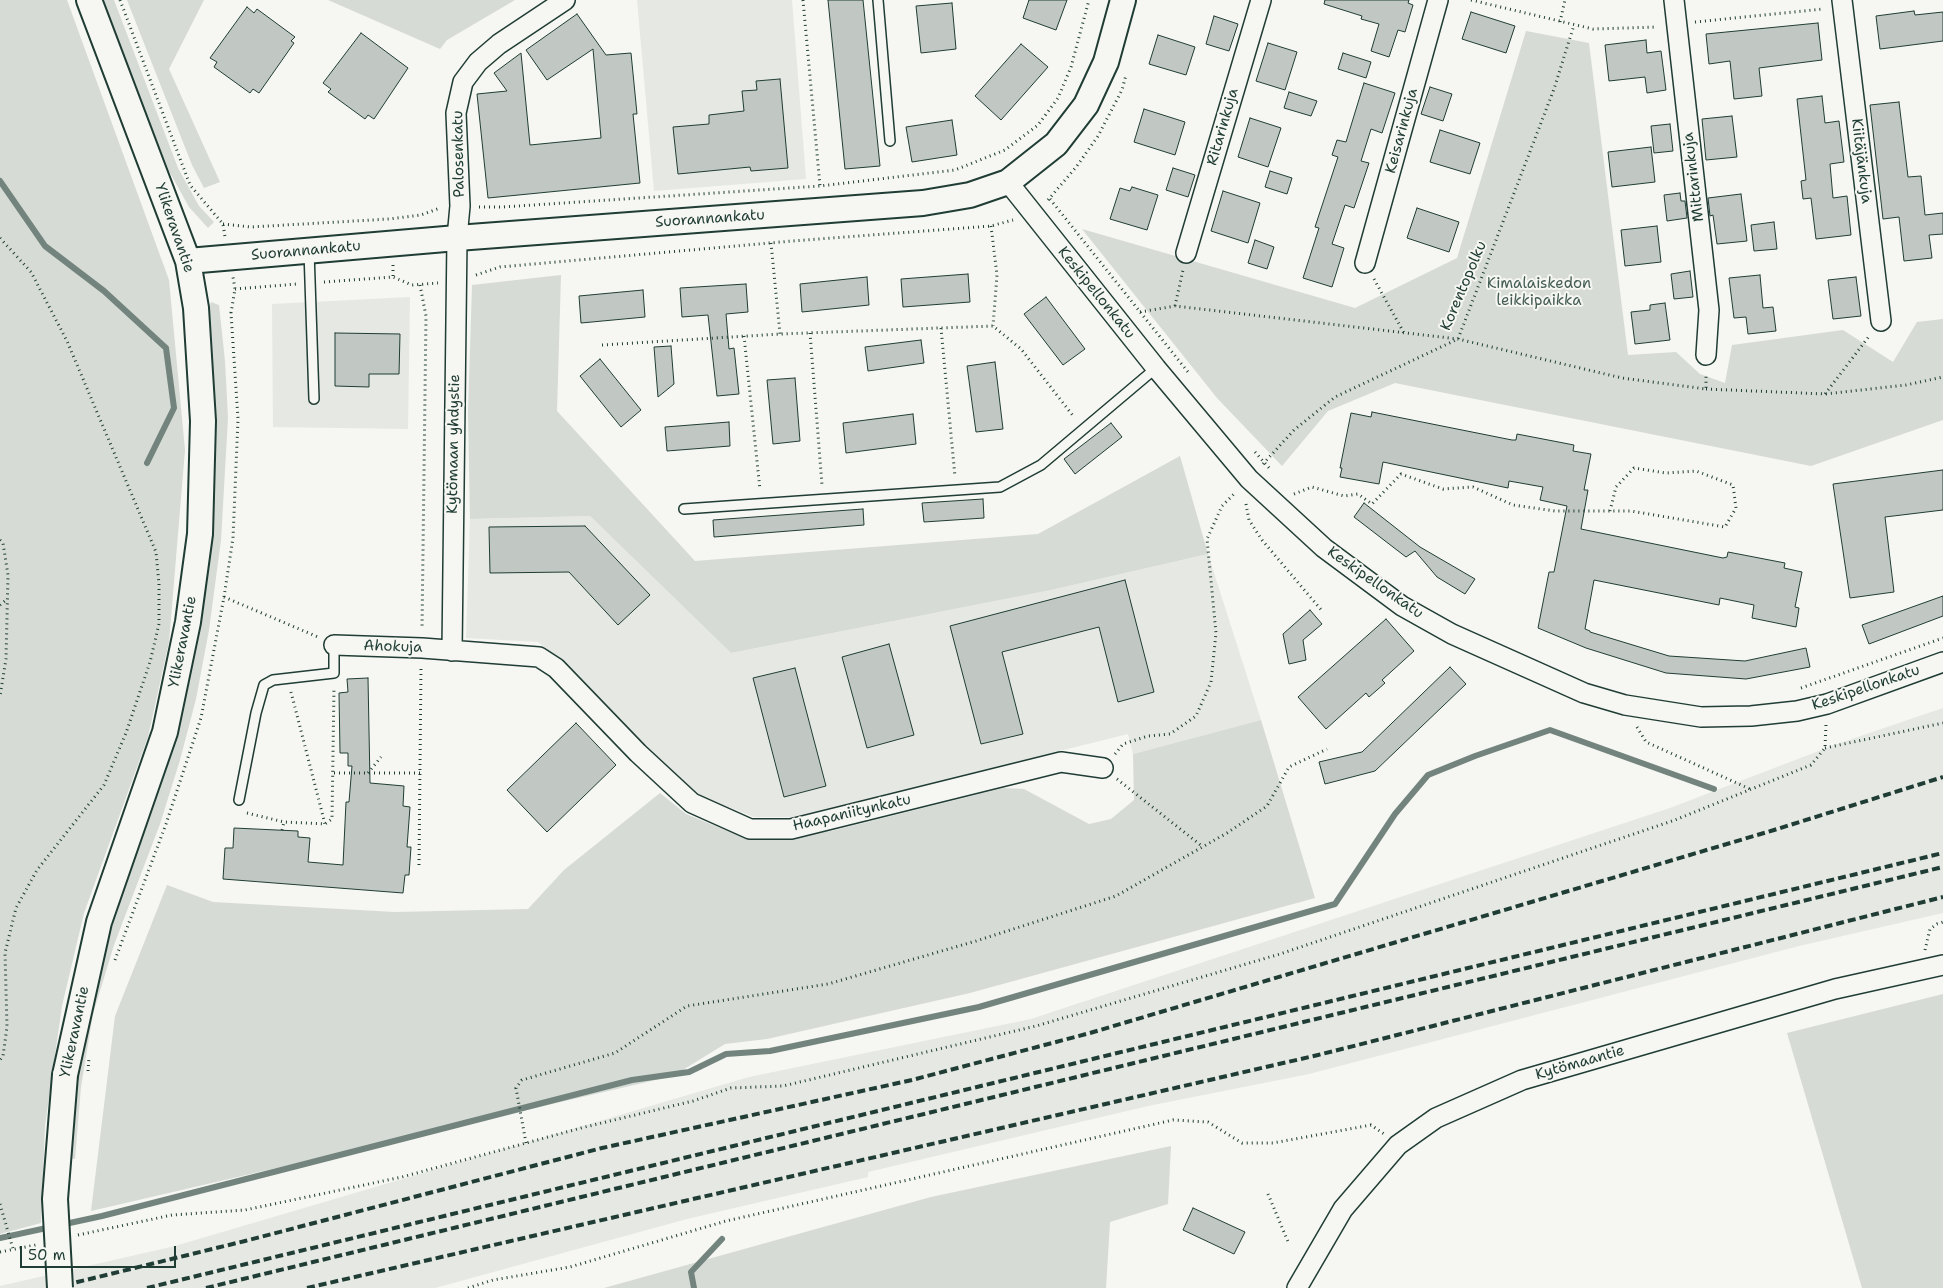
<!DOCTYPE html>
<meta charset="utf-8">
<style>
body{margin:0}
#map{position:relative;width:1943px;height:1288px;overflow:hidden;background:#f6f6f2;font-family:"Shantell Sans",sans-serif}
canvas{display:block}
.scale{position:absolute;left:20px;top:1246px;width:156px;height:22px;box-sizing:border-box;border:2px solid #1f3d34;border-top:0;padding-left:6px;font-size:15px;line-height:18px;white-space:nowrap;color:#1f3d34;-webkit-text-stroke:4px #f6f6f2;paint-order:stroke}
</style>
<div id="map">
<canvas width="1943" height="1288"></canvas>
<div class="scale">50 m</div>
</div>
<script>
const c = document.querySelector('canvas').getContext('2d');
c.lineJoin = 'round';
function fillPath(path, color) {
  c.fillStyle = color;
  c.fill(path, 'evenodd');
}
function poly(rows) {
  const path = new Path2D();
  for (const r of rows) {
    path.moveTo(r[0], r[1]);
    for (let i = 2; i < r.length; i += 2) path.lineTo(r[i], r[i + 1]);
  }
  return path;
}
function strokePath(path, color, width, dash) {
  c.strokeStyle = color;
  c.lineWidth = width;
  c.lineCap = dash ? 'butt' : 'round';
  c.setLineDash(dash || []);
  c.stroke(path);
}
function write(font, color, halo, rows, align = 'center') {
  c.font = font + ' "Shantell Sans",sans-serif';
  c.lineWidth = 4;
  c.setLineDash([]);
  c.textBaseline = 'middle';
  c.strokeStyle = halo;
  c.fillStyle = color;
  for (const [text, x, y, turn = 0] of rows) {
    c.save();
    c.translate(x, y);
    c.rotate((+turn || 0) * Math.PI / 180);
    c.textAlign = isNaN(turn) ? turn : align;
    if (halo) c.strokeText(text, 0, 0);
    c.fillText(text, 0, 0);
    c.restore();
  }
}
const built = poly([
 [637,0,792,0,806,179,654,191],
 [410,297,408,429,273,427,272,304],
 [590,516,731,653,1051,590,1208,554,1261,720,1133,754,1128,734,793,817,754,817,701,796,645,747,558,658,538,642,466,638,470,519],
 [1943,708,1943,913,1799,946,1309,1074,1148,1106,868,1172,868,1177,687,1219,435,1288,0,1288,0,1286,175,1246,749,1077,1031,1019,1670,808,1837,744]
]);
const green = poly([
 [0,0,67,0,169,280,185,450,169,642,148,737,84,913,62,1006,45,1126,41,1223,0,1234],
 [102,0,114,0,178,168,199,206,214,222,208,228,189,207,169,171],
 [127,0,204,0,169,69,220,182,204,188,192,165],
 [328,0,515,0,447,40,440,49],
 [1526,31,1589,43,1628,355,1676,352,1700,374,1725,383,1732,345,1843,330,1893,362,1917,322,1943,319,1943,420,1811,466,1395,383,1328,411,1282,466,1217,398,1082,229,1355,308,1457,258],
 [561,275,557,411,695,561,1038,534,1180,456,1208,554,1051,590,731,653,590,516,470,519,468,413,472,285],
 [211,302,219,305,225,361,228,418,221,540,209,630,196,699,180,760,160,824,114,945,93,1014,81,1087,75,1159,70,1158,84,1022,108,923,166,756,211,414,212,371,206,320],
 [1261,720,1315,898,970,993,767,1039,725,1044,673,1076,91,1211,115,1016,167,885,213,902,395,912,528,909,564,870,660,793,686,814,742,837,831,831,1003,788,1024,789,1089,824,1111,819,1134,800,1133,754],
 [1943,994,1943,1288,1862,1288,1787,1033],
 [1171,1146,1168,1204,1110,1222,1106,1288,604,1288,931,1197]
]);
const stream = poly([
 [0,181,45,246,104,291,166,348,174,408,147,463],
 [0,1238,102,1216,632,1080,689,1072,726,1054,770,1051,979,1007,1335,904,1395,814,1428,775,1475,756,1550,730,1714,789],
 [694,1288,691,1272,722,1239]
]);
const building = poly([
 [828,0,863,0,880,166,845,169,828,0],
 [1029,0,1067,0,1056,30,1023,18,1029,0],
 [1325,0,1409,0,1408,3,1413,5,1405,32,1398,30,1389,57,1371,51,1379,24,1361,19,1362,16,1324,4,1325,0],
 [952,3,956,49,921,53,916,6,952,3],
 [247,7,254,13,257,9,295,37,291,41,294,43,259,93,253,89,250,93,214,67,217,62,210,58,247,7],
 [1914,11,1915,15,1943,12,1943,41,1880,49,1876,16,1914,11],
 [1471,12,1515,26,1506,53,1462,39,1471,12],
 [577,14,606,55,631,53,637,114,633,114,640,183,488,198,477,94,507,91,494,73,521,53,530,145,601,138,593,49,547,80,526,50,577,14],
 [1214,16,1238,24,1229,51,1206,44,1214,16],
 [1818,23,1822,60,1759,68,1762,96,1734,99,1730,61,1709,64,1706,34,1818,23],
 [361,33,408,68,374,119,368,115,365,119,328,92,331,89,323,83,361,33],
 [1158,35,1195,47,1186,75,1149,64,1158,35],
 [1646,40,1647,53,1661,51,1666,90,1647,93,1645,77,1609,81,1605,45,1646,40],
 [1268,43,1297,52,1285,90,1256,81,1268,43],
 [1021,44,1048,67,1001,120,975,96,1021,44],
 [1343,53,1371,62,1366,78,1338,69,1343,53],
 [780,79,788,168,751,171,750,167,678,174,673,127,709,124,709,115,744,111,742,91,757,90,756,81,780,79],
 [1364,83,1395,93,1382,133,1371,129,1361,161,1369,163,1354,208,1345,205,1332,244,1344,248,1332,287,1303,278,1319,228,1315,227,1338,157,1332,155,1337,140,1346,142,1364,83],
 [1430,87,1452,94,1443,121,1421,114,1430,87],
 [1289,92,1317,101,1311,116,1284,108,1289,92],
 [1822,96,1825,123,1839,121,1844,162,1830,164,1833,198,1847,196,1851,235,1816,239,1811,198,1803,199,1801,181,1806,180,1797,99,1822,96],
 [1899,102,1908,177,1921,176,1925,215,1943,213,1943,234,1929,235,1932,258,1904,261,1899,217,1883,219,1870,105,1899,102],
 [1144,109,1185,122,1175,155,1134,142,1144,109],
 [1732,116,1737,157,1706,160,1702,119,1732,116],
 [1250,118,1281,128,1268,167,1238,157,1250,118],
 [952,120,957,155,912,162,906,127,952,120],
 [1670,124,1673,151,1654,153,1651,126,1670,124],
 [1440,130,1480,143,1470,174,1430,162,1440,130],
 [1651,147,1655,182,1612,187,1608,152,1651,147],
 [1173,168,1195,175,1188,197,1166,190,1173,168],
 [1270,171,1292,178,1287,194,1265,187,1270,171],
 [1132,187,1158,195,1147,230,1110,219,1120,188,1130,191,1132,187],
 [1223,191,1260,203,1248,243,1211,231,1223,191],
 [1680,193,1681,201,1685,201,1687,218,1667,221,1664,195,1680,193],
 [1741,194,1747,241,1717,244,1713,215,1710,216,1708,198,1741,194],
 [1417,208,1459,222,1449,252,1407,238,1417,208],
 [1774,222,1777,249,1754,251,1751,225,1774,222],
 [1657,226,1661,262,1625,266,1621,230,1657,226],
 [1255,240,1274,247,1267,269,1248,263,1255,240],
 [1690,271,1693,297,1674,299,1671,274,1690,271],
 [968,274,970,302,903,307,901,279,968,274],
 [1760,275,1763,308,1773,307,1776,331,1748,334,1746,317,1734,318,1729,278,1760,275],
 [867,277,869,305,802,312,800,284,867,277],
 [1856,277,1861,316,1833,319,1828,280,1856,277],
 [746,284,748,312,726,314,729,349,734,348,739,394,717,396,708,315,682,317,680,288,746,284],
 [643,290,645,317,581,323,579,296,643,290],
 [1046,297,1085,349,1063,365,1024,314,1046,297],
 [1665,303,1670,340,1635,344,1631,312,1650,310,1650,305,1665,303],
 [335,333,400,334,399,374,369,374,369,387,335,386,335,333],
 [921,340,924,363,868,371,865,347,921,340],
 [671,346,674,384,658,397,654,347,671,346],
 [600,359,641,410,621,427,580,376,600,359],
 [995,362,1003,429,976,432,967,366,995,362],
 [795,378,800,441,773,444,767,380,795,378],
 [1372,412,1512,440,1516,440,1517,434,1574,445,1573,451,1591,454,1584,490,1588,490,1581,529,1723,558,1727,557,1728,552,1785,563,1784,568,1802,572,1795,607,1799,608,1796,627,1752,618,1754,605,1720,598,1719,605,1594,580,1585,629,1590,631,1590,632,1669,656,1745,661,1806,648,1810,667,1746,679,1666,673,1586,648,1538,628,1549,572,1554,572,1567,506,1540,500,1543,487,1509,481,1508,488,1383,462,1379,484,1340,477,1342,468,1340,468,1351,413,1371,417,1372,412],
 [913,414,916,444,846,453,843,423,913,414],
 [729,422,730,446,667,451,665,427,729,422],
 [1111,423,1122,437,1075,474,1064,459,1111,423],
 [1943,470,1943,510,1885,517,1894,592,1850,598,1833,484,1943,470],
 [983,499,984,518,924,522,922,503,983,499],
 [1364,503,1420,547,1475,579,1465,594,1437,577,1415,551,1406,557,1354,517,1364,503],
 [863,509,864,525,714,537,713,520,863,509],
 [585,526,650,595,618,625,569,572,490,573,489,527,585,526],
 [1125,580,1154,692,1118,702,1099,627,1002,652,1023,734,981,744,950,626,1125,580],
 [1943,596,1943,616,1869,644,1862,625,1943,596],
 [1310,610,1322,624,1303,640,1306,660,1289,664,1283,634,1310,610],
 [1386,619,1414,651,1382,680,1385,683,1369,697,1366,693,1326,729,1298,697,1386,619],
 [889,644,914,735,867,748,842,657,889,644],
 [1450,667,1466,684,1375,771,1325,784,1319,762,1362,752,1450,667],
 [795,668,826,786,784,797,753,678,795,668],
 [368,678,370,783,404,786,403,806,410,807,407,847,411,847,409,875,405,875,403,893,223,879,225,848,233,848,234,828,298,831,298,837,310,838,308,862,343,865,346,802,349,802,352,766,348,766,348,753,340,753,339,693,348,692,347,679,368,678],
 [576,723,616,765,547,832,507,790,576,723],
 [1193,1208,1245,1232,1234,1254,1183,1230,1193,1208]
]);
const path = poly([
 [120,0,190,185,223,224,225,237],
 [803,0,820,186],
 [1471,0,1593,29,1657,27],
 [1560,22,1565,0],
 [1695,22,1823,9],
 [1050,199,1188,372],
 [1048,200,1077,166,1098,136,1122,90,1126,75],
 [479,207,503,207,820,186,955,170,1005,150,1038,125,1058,98,1071,67,1089,0],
 [223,224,251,227,389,219,421,215,440,208],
 [991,226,997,275,993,326],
 [0,238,31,272,67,341,156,552,159,584,159,624,150,662,126,733,104,785,37,870,16,908,5,953,7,1027,3,1056,0,1060],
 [771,243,780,334],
 [393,265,393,277],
 [476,275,500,267,792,241,991,226,1013,220],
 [1374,279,1404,333],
 [324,282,393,277,412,285,438,283],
 [420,285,426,316,422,629],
 [235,289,297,284],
 [1175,306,1183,270],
 [1140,312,1175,306,1458,339,1622,378,1706,389,1706,373],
 [941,328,955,477],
 [810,333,822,485],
 [744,336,760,490],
 [602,345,780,334,993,326,1021,349,1074,417],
 [1706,389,1825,394,1906,385,1943,377],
 [1825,394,1870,335],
 [1255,452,1271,470],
 [1263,464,1294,430,1335,397,1458,339,1554,89,1574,25],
 [1294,494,1312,487,1344,496,1358,494,1372,504,1401,474,1443,489,1473,487,1513,505,1555,511,1631,511,1725,527,1736,508,1733,485,1696,471,1666,473,1634,468,1616,487,1610,511],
 [1246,504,1249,520,1262,540,1323,612],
 [0,540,3,543,8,575,6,659,0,696],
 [224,597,318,637],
 [0,605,6,600],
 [1801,688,1943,638],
 [291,692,325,824],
 [1637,727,1646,742,1750,789],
 [1825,748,1943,723],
 [1115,754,1123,744,1148,736,1170,734,1196,716,1211,682,1216,633,1207,539,1222,506,1235,493],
 [334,773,420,773],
 [368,773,381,757],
 [1117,779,1203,847],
 [247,813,284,822,325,824,332,819,334,687],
 [282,830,284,822],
 [419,865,421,667],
 [1925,950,1930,929,1937,924,1943,922],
 [115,960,166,824,201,718,224,597,233,538,238,419,231,313,235,289,233,277],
 [526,1143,516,1088,522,1080,615,1053,687,1006,828,984,976,941,1116,896,1227,833,1267,806,1289,767,1327,749],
 [1268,1194,1289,1244],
 [0,1204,13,1249],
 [78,1235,172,1215,245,1210,402,1177,581,1128,693,1101,731,1088,783,1086,1036,1026,1280,954,1675,820,1811,765,1825,748,1826,724],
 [0,1252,36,1245],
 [468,1288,493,1280,570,1267,726,1221,1173,1120,1208,1122,1242,1143,1273,1143,1371,1125,1384,1134]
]);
const service = poly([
 [878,0,890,141],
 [309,251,314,399],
 [684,509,1000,487,1041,465,1156,368],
 [239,800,256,713,264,685,273,680,334,673,334,645]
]);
const minor = poly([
 [1674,0,1709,310,1706,355],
 [1842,0,1881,321],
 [1008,182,1156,368,1249,479,1324,548,1402,606,1452,634,1584,693,1625,705,1701,717,1751,716,1797,711,1827,704,1943,662],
 [1186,253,1261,0],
 [1365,263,1438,0],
 [334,645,422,648,539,657,556,668,638,753,692,803,750,829,791,829,1061,762,1103,768],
 [452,651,457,238,460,206,456,113,463,82,478,62,499,44,565,0],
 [1297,1288,1343,1209,1398,1145,1436,1118,1522,1080,1835,989,1943,965]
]);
const tertiary = poly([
 [188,261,457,238,923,203,970,195,1008,182,1056,144,1086,105,1106,62,1123,0],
 [65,1075,99,922,165,732,188,622,200,534,203,421,196,308,188,261,89,0]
]);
const rail = poly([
 [53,1288,245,1241,602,1148,912,1080,1090,1033,1774,830,1943,777],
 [147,1288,1943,853],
 [206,1288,1943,867],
 [307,1288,1318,1055,1943,897]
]);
const pathBridge = poly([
 [88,1071,89,1057]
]);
const tertiaryBridge = poly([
 [60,1288,55,1199,65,1075]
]);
const streetNames = [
 ["Ritarinkuja",1223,127,-74],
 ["Keisarinkuja",1402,131,-75],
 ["Palosenkatu",459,154,-91],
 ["Kiitäjänkuja",1861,161,83],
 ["Mittarinkuja",1694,177,-97],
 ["Suorannankatu",710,219,-4],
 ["Ylikeravantie",174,228,71],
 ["Suorannankatu",306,251,-5],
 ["Korentopolku",1464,286,-67],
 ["Keskipellonkatu",1096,293,51],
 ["Kytömaan yhdystie",454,444,-89],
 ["Keskipellonkatu",1375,583,35],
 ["Ylikeravantie",183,642,-79],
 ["Ahokuja",393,647,2],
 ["Keskipellonkatu",1866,688,-19],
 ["Haapaniitynkatu",852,813,-13],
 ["Ylikeravantie",75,1032,-78],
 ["Kytömaantie",1580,1063,-16]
];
const parkNames = [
 ["Kimalaiskedon",1539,284],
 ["leikkipaikka",1539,301]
];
fillPath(built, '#e6e8e4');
fillPath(green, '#d6dbd6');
strokePath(stream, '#72847d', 6);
fillPath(building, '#c1c8c3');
strokePath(building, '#1f3d34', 1);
strokePath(service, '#1f3d34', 12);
strokePath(minor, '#1f3d34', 22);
strokePath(tertiary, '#1f3d34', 28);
strokePath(path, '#1f3d34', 3, [1, 4]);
strokePath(service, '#f6f6f2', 9);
strokePath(minor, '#f6f6f2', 19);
strokePath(tertiary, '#f6f6f2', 24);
strokePath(rail, '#1f3d34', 4, [8, 4]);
strokePath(tertiaryBridge, '#1f3d34', 28, []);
strokePath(pathBridge, '#1f3d34', 3, [1, 4]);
strokePath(tertiaryBridge, '#f6f6f2', 24);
write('15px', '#1f3d34', '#f6f6f2', streetNames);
write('15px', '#445d54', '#f6f6f2', parkNames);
</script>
